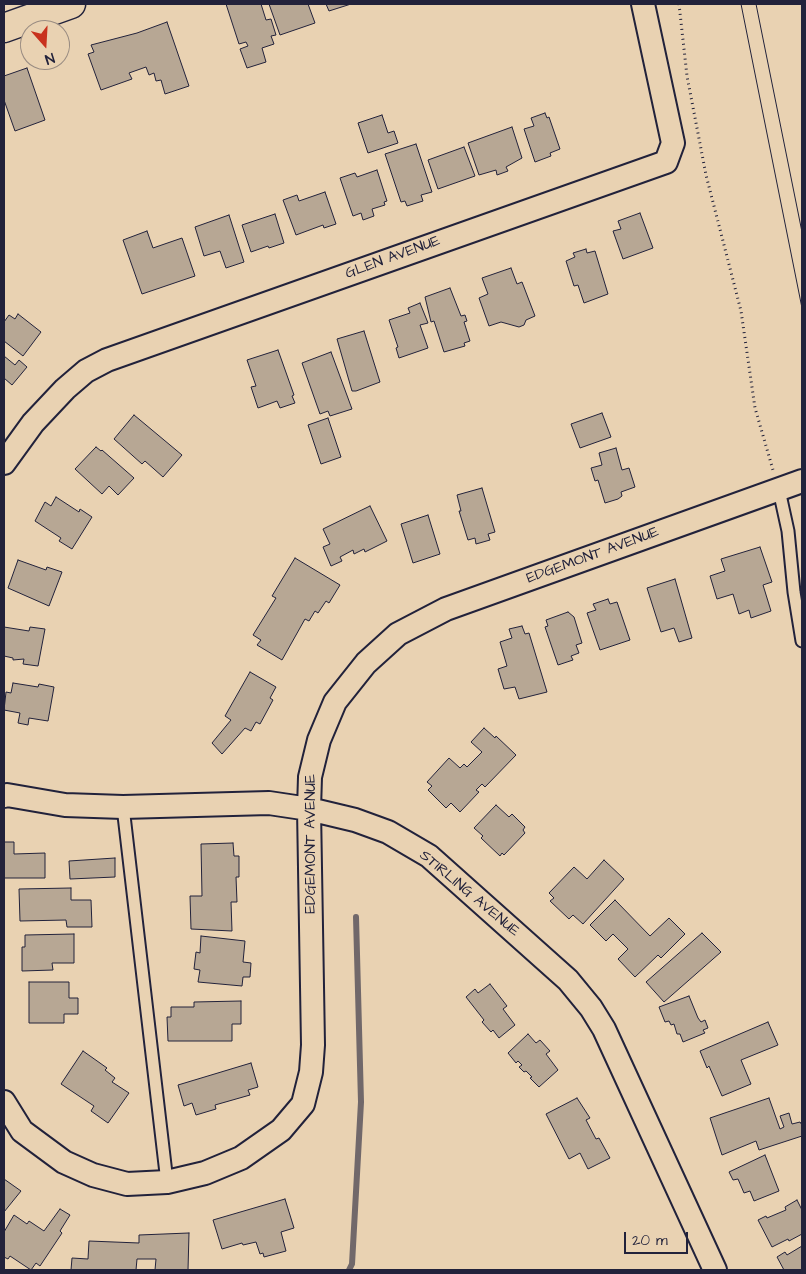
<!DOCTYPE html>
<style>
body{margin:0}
#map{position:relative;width:806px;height:1274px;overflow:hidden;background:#e9d2b2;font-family:"Architects Daughter",sans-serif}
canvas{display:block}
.frame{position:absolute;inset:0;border:5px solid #22223b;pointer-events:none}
.north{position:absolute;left:20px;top:20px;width:50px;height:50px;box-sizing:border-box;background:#e9d2b2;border:1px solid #998c82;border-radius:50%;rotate:161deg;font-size:14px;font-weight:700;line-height:20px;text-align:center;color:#22223b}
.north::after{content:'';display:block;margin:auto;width:18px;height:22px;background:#c8321e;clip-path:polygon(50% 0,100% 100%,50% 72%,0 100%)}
.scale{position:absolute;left:624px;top:1232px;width:64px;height:22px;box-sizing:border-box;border:2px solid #22223b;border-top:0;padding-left:6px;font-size:15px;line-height:18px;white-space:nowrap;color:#22223b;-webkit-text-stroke:4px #e9d2b2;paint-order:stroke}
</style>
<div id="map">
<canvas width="806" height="1274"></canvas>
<div class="frame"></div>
<div class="north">N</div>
<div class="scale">20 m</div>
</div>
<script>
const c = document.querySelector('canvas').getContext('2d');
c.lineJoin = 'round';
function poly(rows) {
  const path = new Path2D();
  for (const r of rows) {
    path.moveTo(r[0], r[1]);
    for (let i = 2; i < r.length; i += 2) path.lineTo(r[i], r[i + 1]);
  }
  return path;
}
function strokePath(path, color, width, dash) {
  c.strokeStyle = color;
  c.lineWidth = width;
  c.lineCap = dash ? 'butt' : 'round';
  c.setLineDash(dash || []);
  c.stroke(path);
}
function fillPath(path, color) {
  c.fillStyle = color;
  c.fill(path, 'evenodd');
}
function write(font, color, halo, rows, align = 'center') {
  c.font = font + ' "Architects Daughter",sans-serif';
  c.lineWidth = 4;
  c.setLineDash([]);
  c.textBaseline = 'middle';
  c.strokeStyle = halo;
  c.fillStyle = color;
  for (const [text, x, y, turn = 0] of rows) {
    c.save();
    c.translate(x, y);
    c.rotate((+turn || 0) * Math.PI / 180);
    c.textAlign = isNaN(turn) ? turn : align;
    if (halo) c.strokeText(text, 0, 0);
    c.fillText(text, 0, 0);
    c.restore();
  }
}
const stream = poly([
 [349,1270,352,1264,361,1102,356,917]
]);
const building = poly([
 [226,4,261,4,266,20,271,19,276,35,271,36,274,44,262,48,266,62,247,68,240,49,248,46,246,42,239,44,226,4],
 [269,4,308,4,315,23,280,35,269,4],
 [326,4,351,4,329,11,326,4],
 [167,22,189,86,165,94,161,80,156,81,154,73,149,75,146,67,129,73,132,79,101,90,88,54,94,52,91,45,137,33,167,22],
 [27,68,45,120,15,131,4,100,4,76,27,68],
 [545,113,547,118,549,117,560,149,550,153,551,156,535,162,524,129,534,126,531,118,545,113],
 [382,115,388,133,394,131,398,143,368,153,358,123,382,115],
 [512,127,522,158,506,167,508,171,497,175,496,170,479,175,468,143,512,127],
 [416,144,432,192,421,195,423,201,407,206,405,201,401,202,385,154,416,144],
 [464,147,475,176,438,189,428,160,464,147],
 [377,170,387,201,384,202,385,205,372,209,374,216,363,220,361,213,353,216,340,178,355,173,357,177,377,170],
 [325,192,336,224,324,228,323,225,296,235,283,200,297,195,299,201,325,192],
 [640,213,653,248,623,259,613,231,621,229,618,221,640,213],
 [275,214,284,243,269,248,268,246,251,252,242,225,275,214],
 [229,215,244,262,226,268,220,251,204,256,195,227,229,215],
 [147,231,153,248,182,238,195,276,142,294,123,240,147,231],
 [586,249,587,253,595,251,608,294,584,303,578,285,574,286,566,261,575,257,573,253,586,249],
 [511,268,517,284,522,282,535,316,526,320,524,325,519,327,501,322,489,326,479,298,488,294,482,278,511,268],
 [450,288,461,316,465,315,467,321,464,322,470,341,464,343,465,346,444,352,434,321,431,322,425,297,450,288],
 [420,303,428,323,420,325,428,348,399,358,396,348,398,347,389,320,410,313,408,308,420,303],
 [18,314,41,332,23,356,4,341,4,322,9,315,15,319,18,314],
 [364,331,380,382,356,391,352,391,337,339,364,331],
 [278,350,294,395,292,396,295,403,280,408,277,401,258,408,251,387,256,386,247,360,278,350],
 [331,352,352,409,330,416,328,411,320,414,302,363,331,352],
 [4,356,15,365,19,360,27,367,12,385,4,378,4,356],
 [602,413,611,437,580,448,571,424,602,413],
 [134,415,182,455,163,477,145,461,142,464,114,439,134,415],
 [328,418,341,457,321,464,308,425,328,418],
 [96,447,101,451,102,450,134,478,118,495,109,486,102,494,75,469,96,447],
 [616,448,622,470,629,468,635,487,621,492,622,496,618,499,605,503,598,480,595,481,591,468,602,465,599,453,616,448],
 [482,488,495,532,488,534,490,540,476,544,475,538,468,540,459,511,461,511,457,495,482,488],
 [56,497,79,512,80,509,92,517,72,549,59,541,61,538,35,521,45,502,51,506,56,497],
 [370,506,387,541,365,552,364,549,354,554,353,550,340,557,342,561,331,566,323,547,330,544,323,529,370,506],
 [428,515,440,554,413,563,401,524,428,515],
 [760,547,772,582,763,585,771,611,751,618,749,610,739,614,733,594,717,599,710,576,725,571,721,559,760,547],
 [295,558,340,585,329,603,326,601,318,613,315,611,309,621,305,619,282,660,257,645,261,640,253,635,276,598,272,596,295,558],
 [18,560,46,570,47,567,62,572,49,606,8,588,18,560],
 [675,579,692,638,679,642,674,628,661,632,647,588,675,579],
 [608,599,610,604,617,602,630,640,600,650,587,613,596,610,593,604,608,599],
 [568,612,574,617,582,643,576,645,579,653,571,656,573,660,558,665,545,627,548,626,546,620,568,612],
 [522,626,525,634,529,633,547,692,519,699,515,687,504,689,498,669,507,666,500,642,512,638,509,629,522,626],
 [4,627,29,631,30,627,45,629,38,666,23,664,24,659,13,660,13,658,4,656,4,627],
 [250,672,276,687,270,698,273,700,260,724,256,722,251,731,245,728,222,754,212,743,231,720,225,716,250,672],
 [13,683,38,687,39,684,54,687,48,721,29,718,28,725,18,723,20,713,4,710,6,692,11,693,13,683],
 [484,728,495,738,496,736,516,755,485,787,482,784,476,790,479,792,460,812,451,803,446,808,428,790,432,786,427,782,449,758,460,768,464,764,467,767,482,752,471,742,484,728],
 [496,805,509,817,512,814,525,827,523,830,525,833,504,855,502,853,500,856,481,838,483,836,474,828,496,805],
 [4,842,14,842,14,854,45,853,45,878,4,878,4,842],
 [233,843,234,856,239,856,239,877,236,877,237,902,231,902,232,931,191,929,190,896,202,896,201,844,233,843],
 [115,858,115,877,70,879,69,861,115,858],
 [604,860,624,879,583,924,573,915,569,919,550,901,554,898,549,893,574,867,587,879,604,860],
 [71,888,71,900,91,900,92,927,67,927,66,920,20,921,19,889,71,888],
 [615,900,650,936,669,918,685,934,661,958,658,955,635,977,618,959,628,949,613,934,606,941,590,925,615,900],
 [702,933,721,952,664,1002,646,982,702,933],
 [74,934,74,963,52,963,53,970,22,971,22,947,25,947,25,935,74,934],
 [201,936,245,941,243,962,251,963,250,977,243,977,242,986,198,982,200,970,194,969,196,952,200,953,201,936],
 [29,982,69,982,69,998,78,998,78,1014,64,1014,64,1023,29,1023,29,982],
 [490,984,507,1006,503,1009,515,1025,499,1038,493,1030,491,1032,482,1022,484,1020,466,997,475,989,478,993,490,984],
 [689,996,698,1018,701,1022,705,1020,708,1028,703,1030,705,1033,683,1042,680,1034,677,1034,674,1024,671,1025,669,1021,665,1022,659,1007,689,996],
 [241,1001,241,1024,232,1024,232,1041,168,1041,167,1017,171,1017,171,1007,194,1007,194,1002,241,1001],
 [768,1022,778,1045,741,1060,751,1084,722,1096,709,1066,707,1068,700,1051,768,1022],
 [528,1034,536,1043,540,1040,550,1051,546,1054,558,1070,539,1087,530,1078,532,1077,526,1071,524,1072,519,1067,522,1065,518,1061,516,1063,508,1053,528,1034],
 [83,1051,107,1068,105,1070,115,1078,112,1082,129,1093,108,1123,91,1111,94,1106,61,1084,83,1051],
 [251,1063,258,1087,248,1090,250,1095,215,1105,216,1109,196,1115,192,1103,184,1106,178,1085,251,1063],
 [577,1098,590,1118,586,1120,596,1139,599,1138,610,1158,588,1169,580,1153,569,1159,546,1114,577,1098],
 [769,1098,780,1129,784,1127,780,1116,789,1113,792,1124,800,1122,802,1125,802,1136,759,1150,756,1141,722,1155,710,1118,769,1098],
 [765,1155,779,1191,754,1201,750,1191,744,1193,738,1179,733,1180,729,1172,765,1155],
 [4,1179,21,1191,4,1212,4,1179],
 [285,1199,294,1228,281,1232,286,1251,264,1257,263,1253,260,1254,256,1242,243,1245,242,1243,222,1249,213,1220,285,1199],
 [797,1200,802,1210,802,1234,789,1241,788,1239,772,1247,758,1220,766,1216,767,1218,786,1210,785,1207,797,1200],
 [60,1209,70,1215,60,1231,62,1233,40,1266,36,1263,31,1270,10,1256,8,1259,4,1257,4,1232,14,1215,27,1224,29,1221,44,1231,60,1209],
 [189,1233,188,1270,155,1270,156,1259,137,1259,136,1270,71,1270,72,1258,88,1259,89,1241,139,1243,139,1235,189,1233],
 [802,1246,802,1270,784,1270,777,1257,785,1252,787,1255,802,1246]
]);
const path = poly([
 [679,4,687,76,706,175,741,311,755,408,773,470]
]);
const lane = poly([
 [779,490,788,531,794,592,802,641],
 [123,807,167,1182]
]);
const street = poly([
 [4,463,33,423,65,389,86,371,107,360,666,162,673,143,643,4],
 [4,796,7,795,65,805,123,807,269,803,309,809,355,820,388,832,429,856,568,980,591,1008,604,1029,715,1270],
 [4,1102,22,1131,64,1162,93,1175,127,1184,167,1182,205,1173,241,1158,281,1130,303,1104,311,1072,313,1045,309,809,310,777,319,740,335,702,366,663,398,634,446,609,802,481]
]);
const secondary = poly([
 [4,28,71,4]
]);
const tram = poly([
 [741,4,802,308],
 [756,4,802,232]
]);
const streetNames = [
 ["GLEN AVENUE",393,258,-20],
 ["EDGEMONT AVENUE",593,556,-20],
 ["EDGEMONT AVENUE",312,844,-90],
 ["STIRLING AVENUE",469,894,40]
];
strokePath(stream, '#71686a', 6);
fillPath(building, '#b7a794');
strokePath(building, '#22223b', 1);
strokePath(lane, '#22223b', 15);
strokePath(street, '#22223b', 26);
strokePath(secondary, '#22223b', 31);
strokePath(path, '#22223b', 3, [1, 4]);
strokePath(lane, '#e9d2b2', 11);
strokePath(street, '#e9d2b2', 22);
strokePath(secondary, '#e9d2b2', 28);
strokePath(tram, '#22223b', 1);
write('15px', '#22223b', '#e9d2b2', streetNames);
</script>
